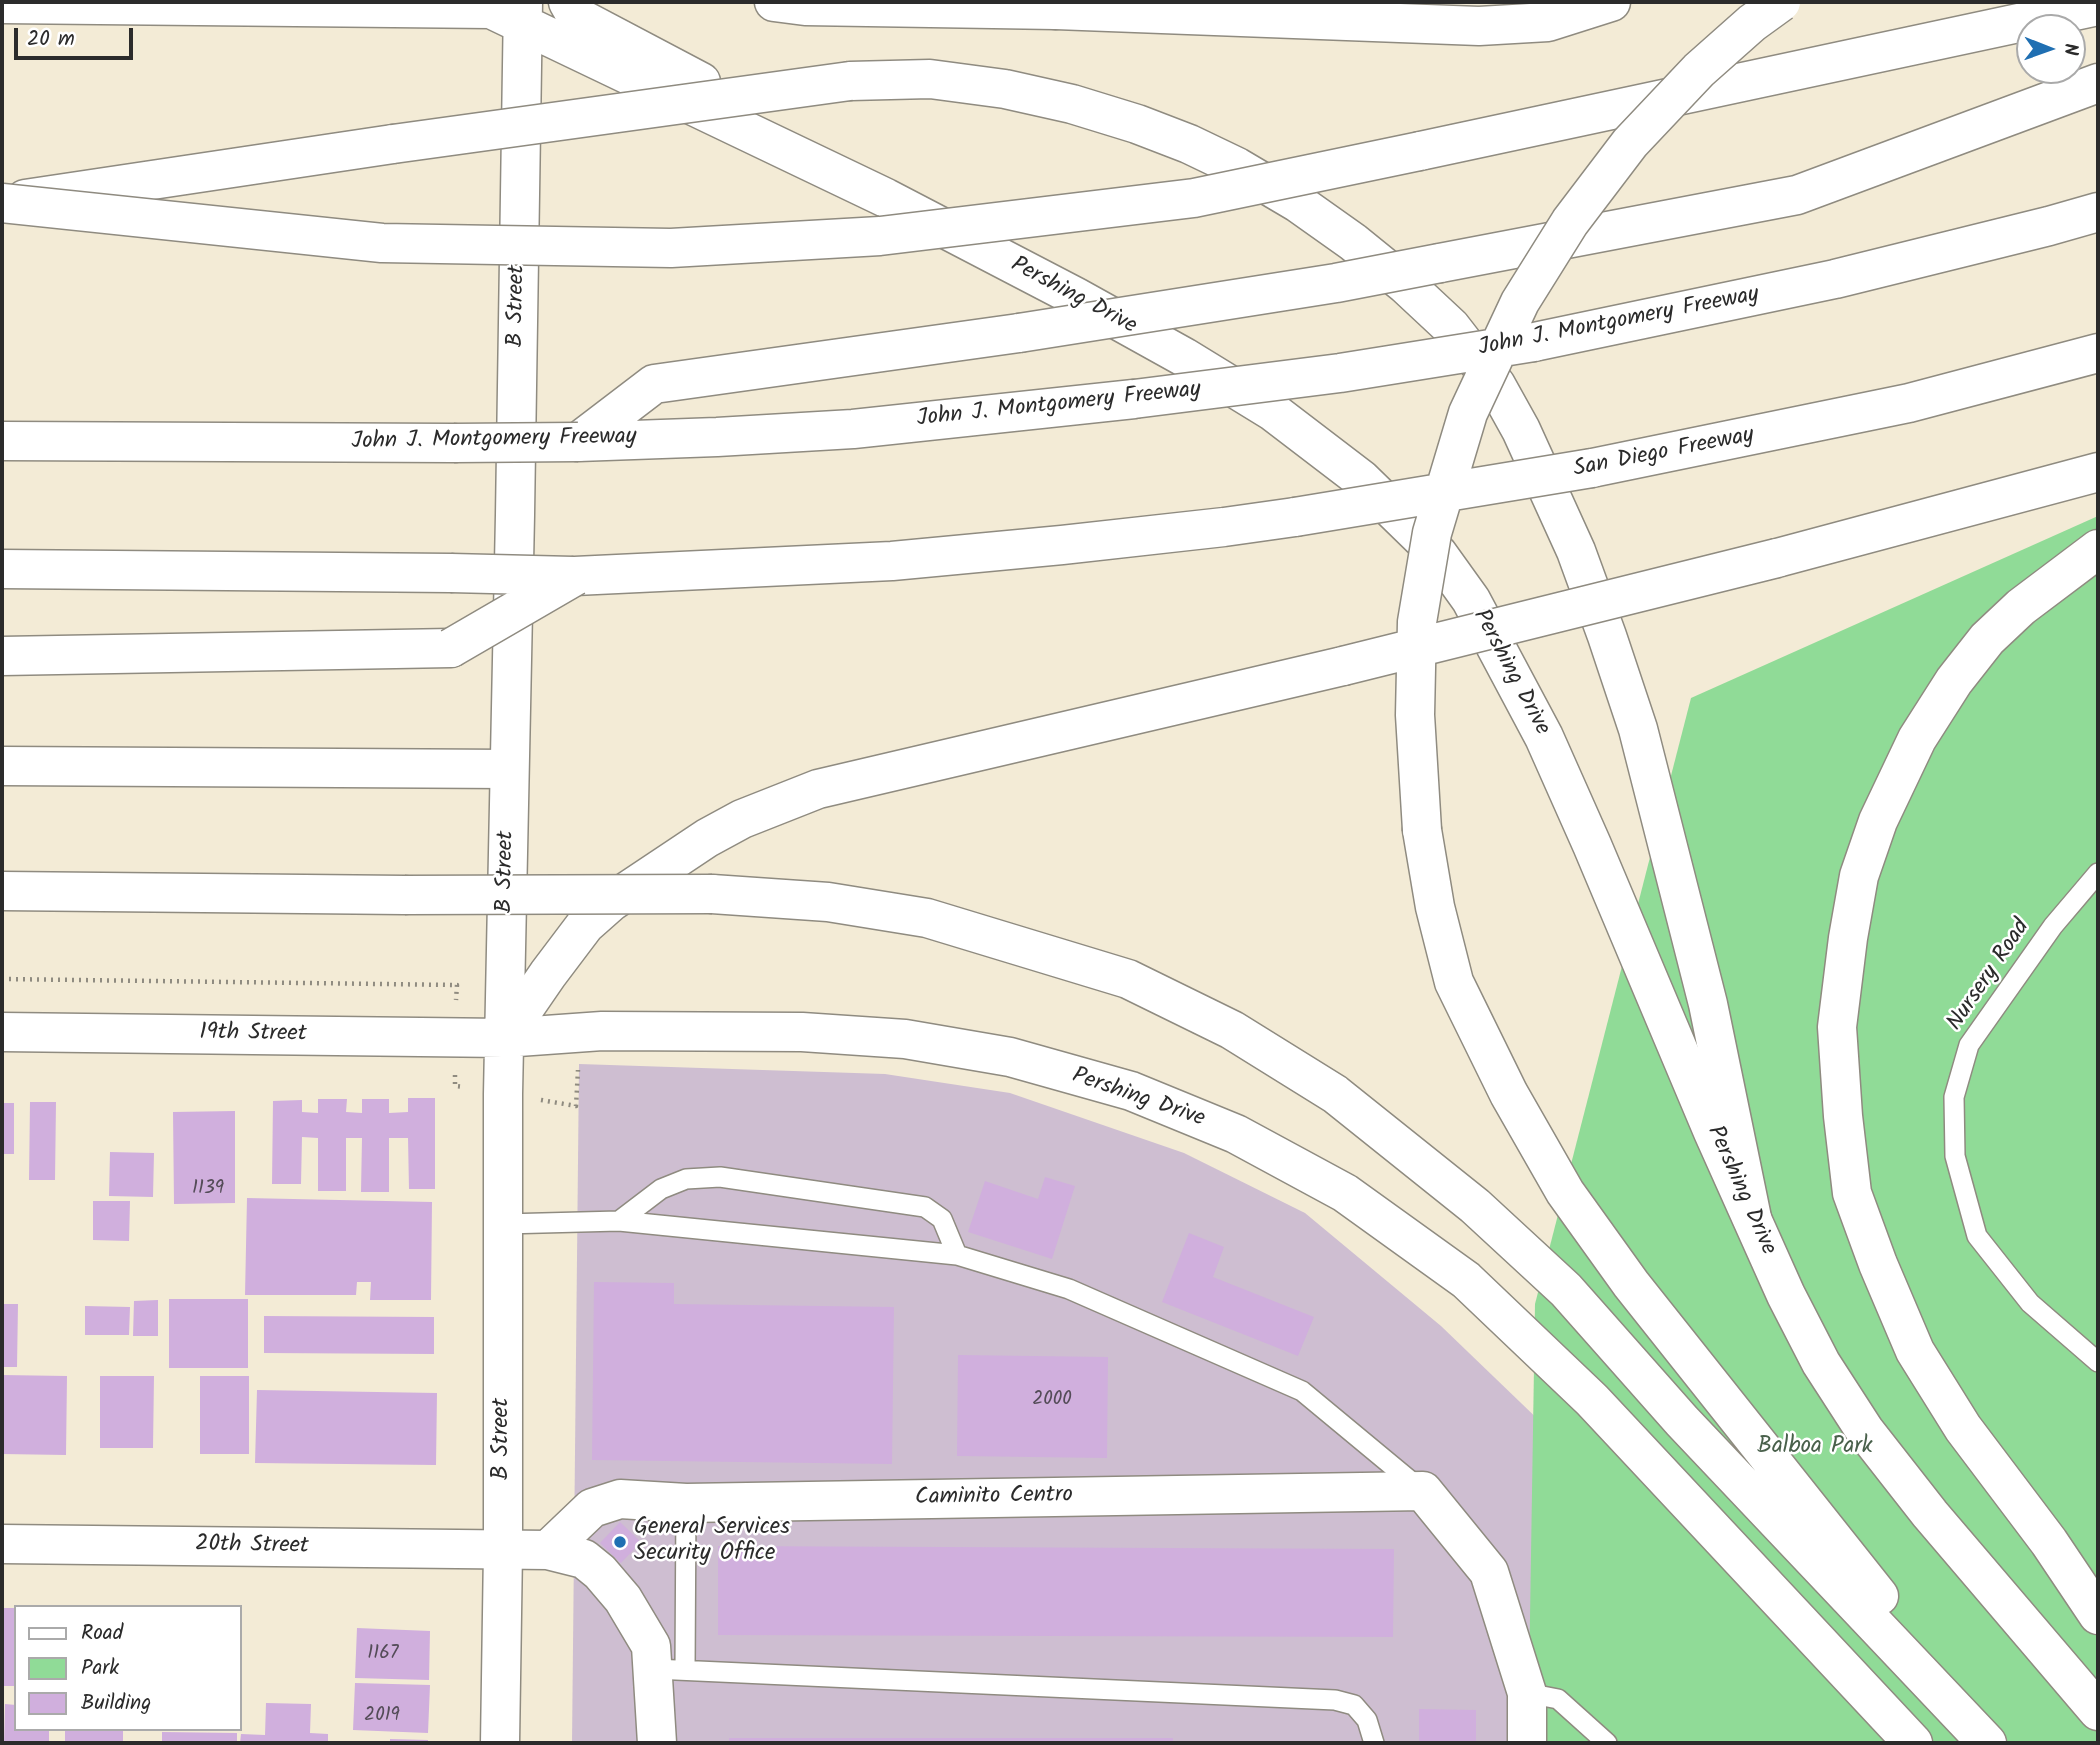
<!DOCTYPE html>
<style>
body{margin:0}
#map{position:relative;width:2100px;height:1745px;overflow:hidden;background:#f3ebd6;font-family:Kalam,sans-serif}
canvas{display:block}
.frame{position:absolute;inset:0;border:4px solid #2b2b2b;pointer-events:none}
.legend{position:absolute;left:14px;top:1605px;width:228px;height:126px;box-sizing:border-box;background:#fff;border:2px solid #aaa;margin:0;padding:9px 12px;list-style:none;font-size:21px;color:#2b2b2b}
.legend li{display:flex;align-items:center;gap:14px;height:35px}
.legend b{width:35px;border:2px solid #aaa}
.north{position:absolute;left:2016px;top:14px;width:70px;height:70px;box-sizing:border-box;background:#fff;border:2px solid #aaa;border-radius:50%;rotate:91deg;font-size:19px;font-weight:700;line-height:28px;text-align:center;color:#2b2b2b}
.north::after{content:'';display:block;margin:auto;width:24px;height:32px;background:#1f6fb2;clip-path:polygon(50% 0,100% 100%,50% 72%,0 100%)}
.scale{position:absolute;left:14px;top:28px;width:119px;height:32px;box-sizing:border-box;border:4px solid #2b2b2b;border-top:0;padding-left:9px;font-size:21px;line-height:24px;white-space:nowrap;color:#2b2b2b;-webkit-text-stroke:5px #fff;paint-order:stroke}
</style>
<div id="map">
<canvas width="2100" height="1745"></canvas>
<div class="frame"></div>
<ul class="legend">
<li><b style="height:9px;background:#fff"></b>Road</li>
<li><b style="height:19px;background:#90db97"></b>Park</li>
<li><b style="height:19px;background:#d0afdd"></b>Building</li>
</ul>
<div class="north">N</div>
<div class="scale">20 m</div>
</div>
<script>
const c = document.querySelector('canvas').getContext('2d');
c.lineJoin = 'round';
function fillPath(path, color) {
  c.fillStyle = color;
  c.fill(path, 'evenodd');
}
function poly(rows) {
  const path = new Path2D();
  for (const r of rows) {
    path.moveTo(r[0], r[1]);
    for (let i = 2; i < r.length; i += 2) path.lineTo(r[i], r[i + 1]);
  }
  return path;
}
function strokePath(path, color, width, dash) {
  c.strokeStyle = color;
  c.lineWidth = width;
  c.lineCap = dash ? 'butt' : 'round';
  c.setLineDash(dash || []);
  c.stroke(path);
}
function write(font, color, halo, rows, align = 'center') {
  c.font = font + ' Kalam,sans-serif';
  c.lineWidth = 5;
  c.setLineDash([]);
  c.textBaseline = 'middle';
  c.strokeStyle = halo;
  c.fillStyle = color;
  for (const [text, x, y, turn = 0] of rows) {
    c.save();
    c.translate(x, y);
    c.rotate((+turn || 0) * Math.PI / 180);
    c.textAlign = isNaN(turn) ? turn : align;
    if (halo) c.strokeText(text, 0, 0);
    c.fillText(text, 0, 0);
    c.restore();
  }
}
const industrial = poly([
 [579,1064,885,1074,1010,1093,1184,1153,1305,1213,1441,1326,1600,1479,1673,1743,572,1743]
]);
const green = poly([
 [2098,516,2098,1743,1528,1743,1535,1304,1691,698]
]);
const building = poly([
 [408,1098,435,1098,435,1189,409,1189,408,1138,389,1138,389,1192,361,1192,362,1138,346,1138,346,1191,318,1191,318,1138,302,1137,301,1184,272,1184,273,1101,302,1100,302,1112,318,1113,318,1099,347,1099,346,1112,362,1113,362,1099,389,1099,389,1113,408,1112],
 [30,1102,56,1102,55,1180,29,1180],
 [2,1103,14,1103,14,1154,2,1154],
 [235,1111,235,1203,174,1204,173,1112],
 [110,1152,154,1153,153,1197,109,1196],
 [1045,1177,1075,1186,1052,1259,968,1232,985,1181,1038,1199],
 [247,1198,432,1202,431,1300,370,1300,371,1282,357,1282,356,1295,245,1295],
 [93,1201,130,1201,129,1241,93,1240],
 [1189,1233,1224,1247,1213,1277,1314,1317,1298,1356,1162,1302],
 [594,1282,674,1283,674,1304,894,1307,892,1464,592,1460],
 [169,1299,248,1299,248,1368,169,1368],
 [158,1300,158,1336,133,1336,134,1301],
 [2,1304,18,1304,17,1367,2,1367],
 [85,1306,130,1307,129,1335,85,1335],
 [264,1316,434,1317,434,1354,264,1353],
 [958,1355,1108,1357,1107,1458,957,1456],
 [2,1375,67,1376,66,1455,2,1454],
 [100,1376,154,1376,153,1448,100,1448],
 [200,1376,249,1376,249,1454,200,1454],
 [257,1390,437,1393,436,1465,255,1463],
 [620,1522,641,1542,621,1563,600,1543],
 [718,1546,1394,1549,1393,1637,718,1635],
 [2,1608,16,1608,16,1686,2,1686],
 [357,1628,430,1631,429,1680,355,1678],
 [355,1683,430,1685,428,1733,353,1730],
 [266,1703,311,1704,310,1733,328,1734,328,1743,240,1743,241,1734,265,1735],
 [5,1704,16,1705,16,1729,49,1729,49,1743,4,1743],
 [1419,1709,1476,1710,1476,1743,1419,1743],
 [65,1729,123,1729,123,1743,69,1743,69,1741,65,1741],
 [162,1732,237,1733,237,1743,162,1743],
 [729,1738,1173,1738,1173,1743,729,1743],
 [390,1739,428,1740,428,1743,390,1743]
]);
const path = poly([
 [2,979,457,985,456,1000],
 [455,1075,455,1086,464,1087],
 [541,1100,576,1106,578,1070]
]);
const lane = poly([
 [2098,873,2053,926,1969,1045,1954,1097,1955,1156,1977,1236,2030,1303,2098,1362],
 [619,1221,661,1189,686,1179,720,1177,925,1207,942,1219,957,1255],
 [504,1224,619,1221,957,1255,1069,1289,1302,1391,1419,1488],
 [654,1669,1335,1700,1354,1705,1367,1720,1374,1743],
 [685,1670,686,1503],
 [1527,1693,1558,1699,1607,1743]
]);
const street = poly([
 [2,1544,548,1550,584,1559,600,1572,623,1599,651,1646,657,1743],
 [548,1550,592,1508,620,1499,686,1503,1423,1491,1489,1572,1527,1693,1527,1743]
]);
const secondary = poly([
 [568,2,576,16,701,82],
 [774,2,805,6,1056,10],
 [2,4,491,9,886,198,1076,297,1184,357,1272,411,1361,479,1438,554,1471,600,1544,737,1592,845,1713,1132,1786,1295,1821,1363,1865,1431,1930,1514,2098,1711],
 [2,1032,504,1038,602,1031,802,1032,905,1039,1010,1057,1131,1091,1236,1134,1345,1193,1466,1280,1592,1400,1913,1743],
 [500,1743,503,1550,503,1094,515,515,523,2]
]);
const highway = poly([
 [1056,10,1479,26,1548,22,1611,2],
 [850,81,930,79,1005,89,1072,104,1137,124,1189,144,1237,167,1298,203,1353,242,1406,285,1451,327,1496,385,1521,430,1576,551,1607,636,1638,729,1708,1004,1752,1218],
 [1420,151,2098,6],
 [25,199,393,144],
 [1440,263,1797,195,2098,83],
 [1534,342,1835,279,2049,226,2098,212],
 [2,441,454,443],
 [578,442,717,437,853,429,1134,399],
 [578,442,654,384,1019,333],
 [1592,468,1909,403,2098,353],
 [2098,549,2021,607,1987,639,1954,681,1917,739,1878,821,1859,876,1848,938,1837,1027,1843,1116,1852,1193,1878,1264,1915,1351,1963,1428,2049,1542,2098,1615],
 [1777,558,2098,472],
 [2,569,451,573],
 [575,576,892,561,1062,545,1224,527,1295,517],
 [2,656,451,648],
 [2,766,509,769],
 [1422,830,1435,907,1454,982,1509,1094,1565,1192,1631,1284,1879,1596],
 [2,891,405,895],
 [712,894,828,902,927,918,1128,979,1232,1030,1335,1094,1475,1206,1566,1290,1682,1421,1987,1743],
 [504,1038,548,974,585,925,611,902,707,838,742,819,818,789,1343,666]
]);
const highwayBridge = poly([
 [393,144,850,81],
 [2,203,382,243,671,248,880,236,1194,198,1420,151],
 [1019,333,1336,283,1440,263],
 [1134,399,1340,373,1534,342],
 [454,443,578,442],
 [1295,517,1592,468],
 [451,573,573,576],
 [451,648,575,576],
 [1343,666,1777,558],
 [1422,830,1415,715,1417,622,1432,533,1468,413,1520,302,1570,222,1630,143,1699,70,1752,23,1781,2],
 [405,895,712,894]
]);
const markers = [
 [620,1542,7,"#1f6fb2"]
];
const numberNames = [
 ["1139",208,1190],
 ["2000",1052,1401],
 ["1167",383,1655],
 ["2019",382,1717]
];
const streetNames = [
 ["Pershing Drive",1073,297,28],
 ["B Street",518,306,-89],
 ["John J. Montgomery Freeway",1619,323,-11],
 ["John J. Montgomery Freeway",1059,406,-6],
 ["John J. Montgomery Freeway",494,441,-1],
 ["San Diego Freeway",1664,454,-11],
 ["Pershing Drive",1510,673,62],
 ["B Street",507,872,-89],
 ["Nursery Road",1990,976,-56],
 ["19th Street",253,1035,1],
 ["Pershing Drive",1138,1099,19],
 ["Pershing Drive",1740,1191,66],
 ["B Street",503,1439,-90],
 ["Caminito Centro",994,1498,-1],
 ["20th Street",252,1547,1]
];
const parkNames = [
 ["Balboa Park",1815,1448]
];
const poiNames = [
 ["General Services",634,1529],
 ["Security Office",634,1555]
];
fillPath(industrial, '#cebed1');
fillPath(green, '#90db97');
fillPath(building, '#d0afdd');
strokePath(lane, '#8f8b80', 22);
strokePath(street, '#8f8b80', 41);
strokePath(secondary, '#8f8b80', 41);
strokePath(highway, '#8f8b80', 41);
strokePath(path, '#8f8b80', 4.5, [2, 5]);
strokePath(lane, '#fff', 19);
strokePath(street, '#fff', 38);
strokePath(secondary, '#fff', 38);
strokePath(highway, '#fff', 38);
strokePath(highwayBridge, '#8f8b80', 41, []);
strokePath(highwayBridge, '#fff', 38);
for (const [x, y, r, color] of markers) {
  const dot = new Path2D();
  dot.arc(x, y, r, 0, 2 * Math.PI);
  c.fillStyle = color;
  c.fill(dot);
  strokePath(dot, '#fff', 2.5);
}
write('19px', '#544c58', null, numberNames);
write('23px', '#2b2b2b', '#fff', streetNames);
write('23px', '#49604b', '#fff', parkNames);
write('23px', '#2b2b2b', '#fff', poiNames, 'left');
</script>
